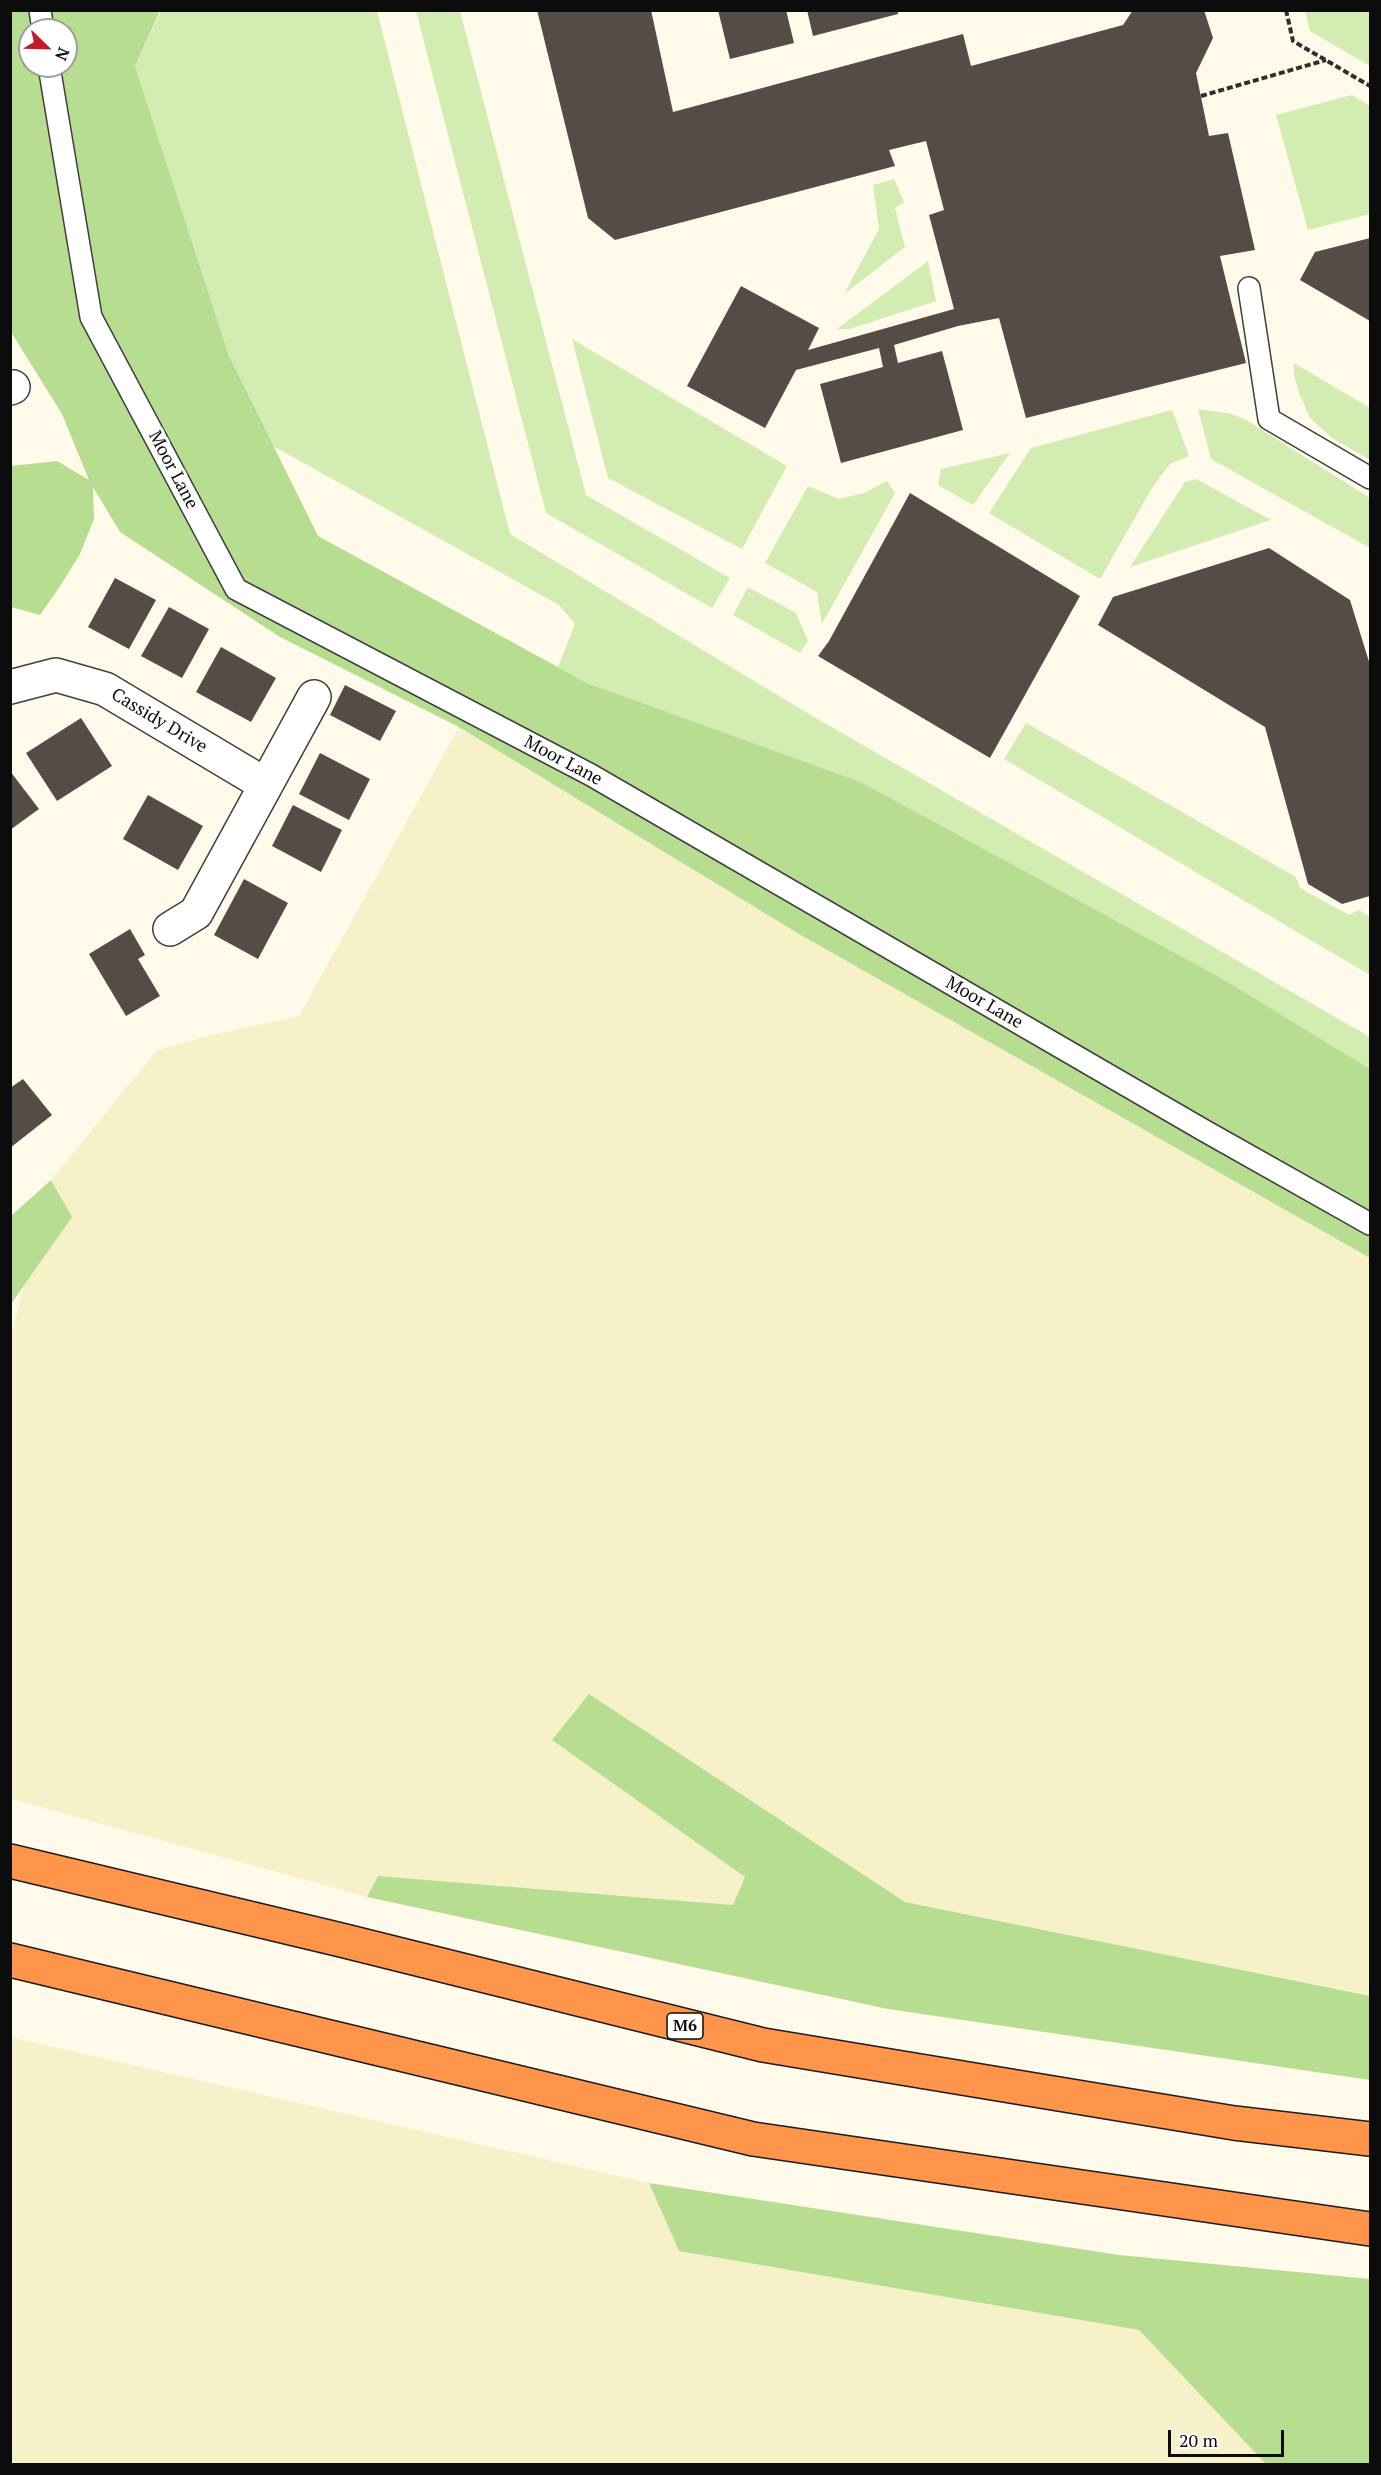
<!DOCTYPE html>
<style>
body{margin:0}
#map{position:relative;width:1381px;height:2475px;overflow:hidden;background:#fffaea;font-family:"PT Serif",serif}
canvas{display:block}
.frame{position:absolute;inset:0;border:12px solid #0c0c0c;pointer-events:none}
.north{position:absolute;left:18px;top:18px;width:60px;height:60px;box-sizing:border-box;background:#fff;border:2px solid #9e9e9e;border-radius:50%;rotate:113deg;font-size:16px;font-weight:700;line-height:24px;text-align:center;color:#0c0c0c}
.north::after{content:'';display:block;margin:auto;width:21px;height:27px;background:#c41b2a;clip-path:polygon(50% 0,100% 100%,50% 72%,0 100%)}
.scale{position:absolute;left:1168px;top:2430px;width:116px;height:27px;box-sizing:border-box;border:3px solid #0c0c0c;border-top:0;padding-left:8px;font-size:18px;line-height:21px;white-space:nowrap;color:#0c0c0c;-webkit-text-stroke:4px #fff;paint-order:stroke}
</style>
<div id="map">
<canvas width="1381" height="2475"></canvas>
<div class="frame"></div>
<div class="north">N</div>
<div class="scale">20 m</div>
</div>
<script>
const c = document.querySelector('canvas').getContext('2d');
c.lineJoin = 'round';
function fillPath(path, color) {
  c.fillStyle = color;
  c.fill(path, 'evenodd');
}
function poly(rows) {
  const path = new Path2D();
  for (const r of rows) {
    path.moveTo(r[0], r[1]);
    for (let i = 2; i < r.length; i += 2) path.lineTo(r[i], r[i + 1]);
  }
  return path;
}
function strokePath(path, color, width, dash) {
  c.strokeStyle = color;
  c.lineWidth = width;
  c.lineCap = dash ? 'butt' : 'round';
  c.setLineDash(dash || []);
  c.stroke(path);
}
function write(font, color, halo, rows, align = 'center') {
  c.font = font + ' "PT Serif",serif';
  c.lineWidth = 6;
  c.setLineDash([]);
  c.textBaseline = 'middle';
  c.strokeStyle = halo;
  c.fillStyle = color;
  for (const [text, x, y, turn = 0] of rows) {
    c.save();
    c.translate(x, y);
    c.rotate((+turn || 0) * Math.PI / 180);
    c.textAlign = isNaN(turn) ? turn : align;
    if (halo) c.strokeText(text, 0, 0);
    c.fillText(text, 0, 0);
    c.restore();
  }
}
const farmland = poly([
 [459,727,799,934,1370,1258,1370,1996,905,1902,590,1695,552,1740,745,1877,733,1905,378,1876,367,1897,11,1799,11,1335,51,1180,157,1050,211,1035,299,1016],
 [10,2037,649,2183,679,2251,1139,2330,1266,2464,11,2464]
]);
const green = poly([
 [161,11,377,11,510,534,816,718,1370,1037,1370,1069,1223,979,861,782,587,683,558,667,575,624,559,605,273,446,229,356,135,66],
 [416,11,460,11,586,495,730,578,712,608,546,513],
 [1305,11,1370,11,1370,66,1310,31],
 [1352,95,1370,106,1370,214,1308,230,1276,115],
 [894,179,904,202,895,208,905,247,844,294,879,229,873,185],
 [928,261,936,301,850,329,837,329],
 [572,339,787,466,742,549,608,478],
 [1294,363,1370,408,1370,460,1332,438,1310,418,1299,393,1294,375],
 [1198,409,1232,414,1248,421,1370,498,1370,548,1211,459],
 [1172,410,1189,456,1170,464,1152,488,1100,579,989,513,1031,448],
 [1010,453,973,505,938,485,941,469],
 [1196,479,1271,520,1130,567,1185,482],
 [887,481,895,493,822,624,817,592,765,563,808,486,839,499,864,493],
 [748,587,796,613,808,641,800,653,733,615],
 [1026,723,1296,877,1300,888,1349,915,1359,910,1370,917,1370,975,1004,759]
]);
const forest = poly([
 [11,11,160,11,135,66,229,356,318,536,587,683,861,782,1223,979,1370,1069,1370,1258,799,934,459,727,280,637,120,532,93,487,94,519,80,554,59,588,40,615,11,607,11,466,57,461,89,480,62,414,11,332],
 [30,30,66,30,66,66,30,66],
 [51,1180,72,1217,11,1304,11,1216],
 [589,1694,905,1902,1370,1996,1370,2080,888,2009,367,1897,378,1876,733,1905,745,1877,552,1740],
 [649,2183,1119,2255,1370,2279,1370,2464,1266,2464,1139,2330,679,2251]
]);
const building = poly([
 [537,10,651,10,673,112,963,34,971,66,1123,25,1133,10,1204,10,1213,38,1196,73,1209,136,1228,133,1255,250,1220,256,1246,363,1026,418,999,318,958,326,894,345,898,363,942,351,963,430,841,463,820,384,883,367,879,348,796,370,765,428,687,386,741,286,819,328,808,350,954,309,929,215,944,210,926,141,889,150,895,166,615,240,588,218],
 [718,10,786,10,794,43,730,59],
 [807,10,898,10,898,14,813,36],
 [1370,238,1370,321,1300,280,1315,252],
 [910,493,1080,596,990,758,818,656,829,641],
 [1269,548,1350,600,1370,665,1370,896,1342,904,1308,884,1265,727,1098,625,1113,597],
 [115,578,156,600,129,649,88,627],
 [169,607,209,629,182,678,141,656],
 [221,647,276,678,251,722,196,692],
 [345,685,396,711,380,741,330,715],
 [81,718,112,766,57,801,26,753],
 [320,753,370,779,349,820,299,794],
 [10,771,39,809,10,830],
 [148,795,203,826,178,870,123,839],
 [293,805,342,830,321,872,272,846],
 [244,879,288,903,258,959,214,935],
 [130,929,145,955,138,959,160,996,126,1016,89,954],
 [23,1079,52,1115,10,1148,10,1088]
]);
const path = poly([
 [1286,10,1293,41,1370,86],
 [1201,96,1326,60]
]);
const service = poly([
 [40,10,43,30],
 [49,66,91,317,236,589,591,775,1205,1131,1370,1224],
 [1249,288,1269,419,1370,478]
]);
const minor = poly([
 [10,388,13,387],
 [10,687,56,675,105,689,266,785],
 [170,929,196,913,314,697]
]);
const motorway = poly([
 [10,1861,341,1940,763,2045,1234,2123,1370,2139],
 [10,1960,753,2139,1370,2229]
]);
const shields = [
 [685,2026,36]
];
const shieldNames = [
 ["M6",685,2026]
];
const streetNames = [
 ["Moor Lane",173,470,62],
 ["Cassidy Drive",159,721,31],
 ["Moor Lane",563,761,28],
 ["Moor Lane",984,1003,30]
];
fillPath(farmland, '#f7f1c9');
fillPath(green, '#d2ecb2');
fillPath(forest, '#b6dd90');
fillPath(building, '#554c47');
strokePath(service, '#3f3f3f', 24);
strokePath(minor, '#3f3f3f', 36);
strokePath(motorway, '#1d1d1d', 36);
strokePath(path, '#2e2e2e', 4, [6, 3]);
strokePath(service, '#fff', 21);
strokePath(minor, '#fff', 33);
strokePath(motorway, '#fe954a', 33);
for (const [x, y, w] of shields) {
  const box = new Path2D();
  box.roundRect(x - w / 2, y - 13, w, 26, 4.5);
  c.fillStyle = '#fff';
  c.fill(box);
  strokePath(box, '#0c0c0c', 1.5);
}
write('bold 16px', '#0c0c0c', null, shieldNames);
write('18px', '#0c0c0c', '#fff', streetNames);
</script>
